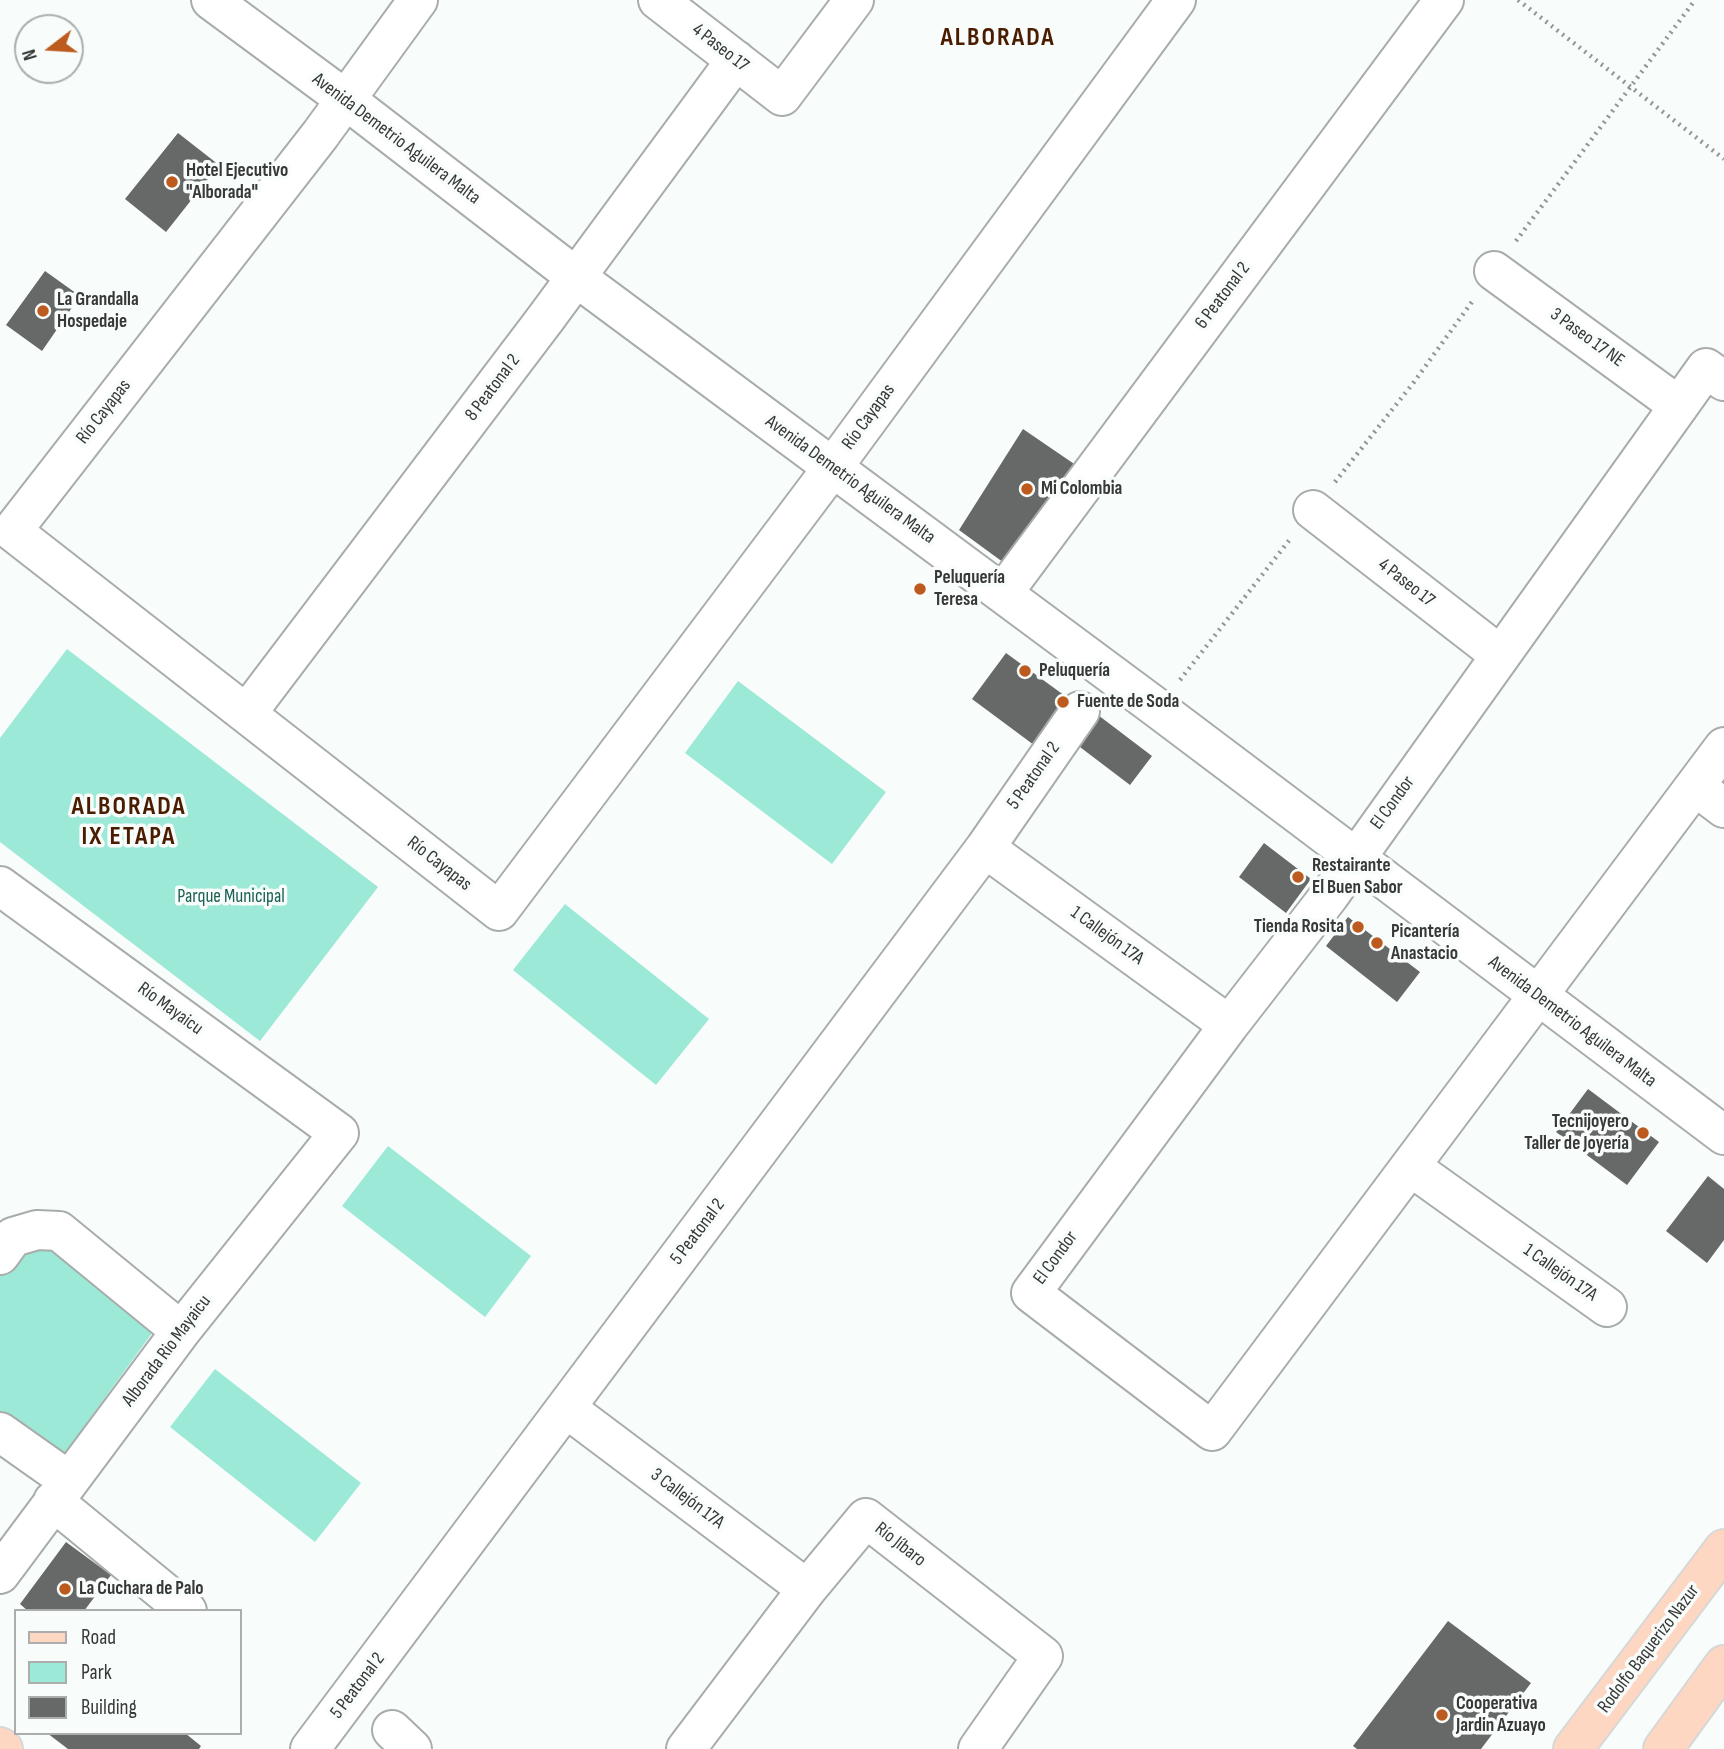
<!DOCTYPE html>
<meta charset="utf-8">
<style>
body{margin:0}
#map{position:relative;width:1724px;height:1749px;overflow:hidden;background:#f8fcfb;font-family:"Sofia Sans Condensed",sans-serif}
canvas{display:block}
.legend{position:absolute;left:14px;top:1609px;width:228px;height:126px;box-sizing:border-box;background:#f8fcfb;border:2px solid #abaead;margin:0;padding:9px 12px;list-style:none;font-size:21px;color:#373938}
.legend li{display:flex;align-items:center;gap:14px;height:35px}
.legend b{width:35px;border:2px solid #abaead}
.north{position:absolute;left:14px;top:14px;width:70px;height:70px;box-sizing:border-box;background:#f8fcfb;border:2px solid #abaead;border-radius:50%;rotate:253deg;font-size:19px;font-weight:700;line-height:28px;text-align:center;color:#373938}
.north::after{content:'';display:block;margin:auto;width:24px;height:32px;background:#bd5b1f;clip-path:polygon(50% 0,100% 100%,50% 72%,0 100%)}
</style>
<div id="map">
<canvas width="1724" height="1749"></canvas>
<ul class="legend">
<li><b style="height:9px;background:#fed7c3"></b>Road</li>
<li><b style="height:19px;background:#9ce9d7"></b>Park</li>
<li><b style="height:19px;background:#666968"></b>Building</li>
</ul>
<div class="north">N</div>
</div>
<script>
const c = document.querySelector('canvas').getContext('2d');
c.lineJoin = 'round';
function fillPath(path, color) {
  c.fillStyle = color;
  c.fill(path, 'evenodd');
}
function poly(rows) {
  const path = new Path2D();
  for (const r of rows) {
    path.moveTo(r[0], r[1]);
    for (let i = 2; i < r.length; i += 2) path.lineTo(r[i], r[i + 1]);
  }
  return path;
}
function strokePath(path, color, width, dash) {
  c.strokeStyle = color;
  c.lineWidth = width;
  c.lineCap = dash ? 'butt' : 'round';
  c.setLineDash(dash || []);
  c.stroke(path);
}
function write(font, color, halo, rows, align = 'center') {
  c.font = font + ' "Sofia Sans Condensed",sans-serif';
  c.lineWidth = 7;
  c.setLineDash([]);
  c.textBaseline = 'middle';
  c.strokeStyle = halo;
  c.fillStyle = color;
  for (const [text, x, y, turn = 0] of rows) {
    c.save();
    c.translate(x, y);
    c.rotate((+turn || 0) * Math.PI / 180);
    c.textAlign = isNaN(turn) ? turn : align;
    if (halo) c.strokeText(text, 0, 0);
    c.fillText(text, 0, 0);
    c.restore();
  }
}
const green = poly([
 [67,649,378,887,260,1041,0,842,0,738],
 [738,681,886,792,832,864,685,753],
 [565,904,709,1019,656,1085,513,970],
 [388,1146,531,1256,485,1317,342,1206],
 [56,1245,155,1329,59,1461,0,1418,0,1273,18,1249],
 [215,1369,361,1483,315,1542,170,1427]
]);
const building = poly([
 [178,133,219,165,166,232,125,199],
 [45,271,80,296,42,351,6,325],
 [1023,429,1083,470,1011,568,959,530],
 [1006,653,1072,701,1038,748,972,699],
 [1098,715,1152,756,1130,785,1076,744],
 [1264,843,1311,879,1286,913,1239,877],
 [1348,917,1420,972,1397,1002,1326,946],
 [1588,1089,1659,1142,1627,1185,1556,1132],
 [1708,1176,1724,1189,1724,1240,1707,1263,1666,1231],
 [66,1542,111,1575,84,1611,28,1611,20,1604],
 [1448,1621,1531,1683,1481,1749,1357,1749,1353,1746],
 [47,1733,185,1733,201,1746,199,1749,68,1749]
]);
const path = poly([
 [1518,0,1724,159],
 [1516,241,1695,0],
 [1335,482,1414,382,1474,299],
 [1180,680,1291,538]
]);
const minor = poly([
 [211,0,345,99,576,277,1157,708,1724,1135],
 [418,0,320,135,12,531,499,911,833,467,1176,0],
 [658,0,782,96,854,0],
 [1494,271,1679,406],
 [1724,381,1706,368,1329,896,1229,1025,1031,1293,1212,1431,1724,747],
 [1313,510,1500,655],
 [1003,593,1444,0],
 [247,713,546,318,736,60],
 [1695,786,1724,808],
 [985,848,1229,1025],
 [0,886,339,1133,181,1331,0,1574],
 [1411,1167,1607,1307],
 [0,1255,13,1237,37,1230,59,1231,181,1331],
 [566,1408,807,1589],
 [0,1432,68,1480],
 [53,1501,187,1611],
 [392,1730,412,1749],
 [310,1749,985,848,1080,711],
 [686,1749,807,1589,866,1518,1043,1656,978,1749]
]);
const major = poly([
 [0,1747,3,1749],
 [1573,1749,1724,1549],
 [1663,1749,1724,1665]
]);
const markers = [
 [172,182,7,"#bd5b1f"],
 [43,311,7,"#bd5b1f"],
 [1027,489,7,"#bd5b1f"],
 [920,589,7,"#bd5b1f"],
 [1025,671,7,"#bd5b1f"],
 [1063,702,7,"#bd5b1f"],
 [1298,877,7,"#bd5b1f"],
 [1358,927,7,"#bd5b1f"],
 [1377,943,7,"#bd5b1f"],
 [1643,1133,7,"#bd5b1f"],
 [65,1589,7,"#bd5b1f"],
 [1442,1715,7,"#bd5b1f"]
];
const streetNames = [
 ["4 Paseo 17",720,48,38],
 ["Avenida Demetrio Aguilera Malta",396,139,37],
 ["6 Peatonal 2",1223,296,-53],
 ["3 Paseo 17 NE",1587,338,36],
 ["8 Peatonal 2",493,388,-53],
 ["Río Cayapas",104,412,-52],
 ["Río Cayapas",869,417,-54],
 ["Avenida Demetrio Aguilera Malta",850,480,36],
 ["4 Paseo 17",1406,583,38],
 ["5 Peatonal 2",1034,776,-55],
 ["El Condor",1393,803,-54],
 ["Río Cayapas",439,864,38],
 ["1 Callejón 17A",1107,936,36],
 ["Río Mayaicu",170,1009,36],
 ["Avenida Demetrio Aguilera Malta",1572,1022,37],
 ["5 Peatonal 2",698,1232,-53],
 ["El Condor",1056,1258,-54],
 ["1 Callejón 17A",1560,1273,35],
 ["Alborada Rio Mayaicu",167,1351,-53],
 ["3 Callejón 17A",687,1499,37],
 ["Río Jíbaro",900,1545,38],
 ["Rodolfo Baquerizo Nazur",1649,1649,-53],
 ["5 Peatonal 2",358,1686,-53]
];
const poiNames = [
 ["Hotel Ejecutivo",186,171],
 ["\"Alborada\"",186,193],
 ["La Grandalla",57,300],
 ["Hospedaje",57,322],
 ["Mi Colombia",1041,489],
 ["Peluquería",934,578],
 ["Teresa",934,600],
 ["Peluquería",1039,671],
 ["Fuente de Soda",1077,702],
 ["Restairante",1312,866],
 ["El Buen Sabor",1312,888],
 ["Tienda Rosita",1344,927,"right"],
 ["Picantería",1391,932],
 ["Anastacio",1391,954],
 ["Tecnijoyero",1629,1122,"right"],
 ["Taller de Joyería",1629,1144,"right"],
 ["La Cuchara de Palo",79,1589],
 ["Cooperativa",1456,1704],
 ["Jardin Azuayo",1456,1726]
];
const parkNames = [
 ["Parque Municipal",231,897]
];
const districtNames = [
 ["ALBORADA",998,38],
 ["ALBORADA",129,807],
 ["IX ETAPA",129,837]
];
fillPath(green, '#9ce9d7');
fillPath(building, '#666968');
strokePath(minor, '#a8acab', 42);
strokePath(major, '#d7d7d7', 42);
strokePath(path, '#929594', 4.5, [2, 5]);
strokePath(minor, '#fff', 38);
strokePath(major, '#fed7c3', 38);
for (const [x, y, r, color] of markers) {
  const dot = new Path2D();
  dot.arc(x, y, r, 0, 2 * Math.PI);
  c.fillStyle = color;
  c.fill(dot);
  strokePath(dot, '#f8fcfb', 2.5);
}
write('19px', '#373938', '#f8fcfb', streetNames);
write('bold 19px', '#373938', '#f8fcfb', poiNames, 'left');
write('19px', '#1b6053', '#f8fcfb', parkNames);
c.letterSpacing = '2px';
write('bold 26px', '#4a1c00', '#f8fcfb', districtNames);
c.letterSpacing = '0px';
</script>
